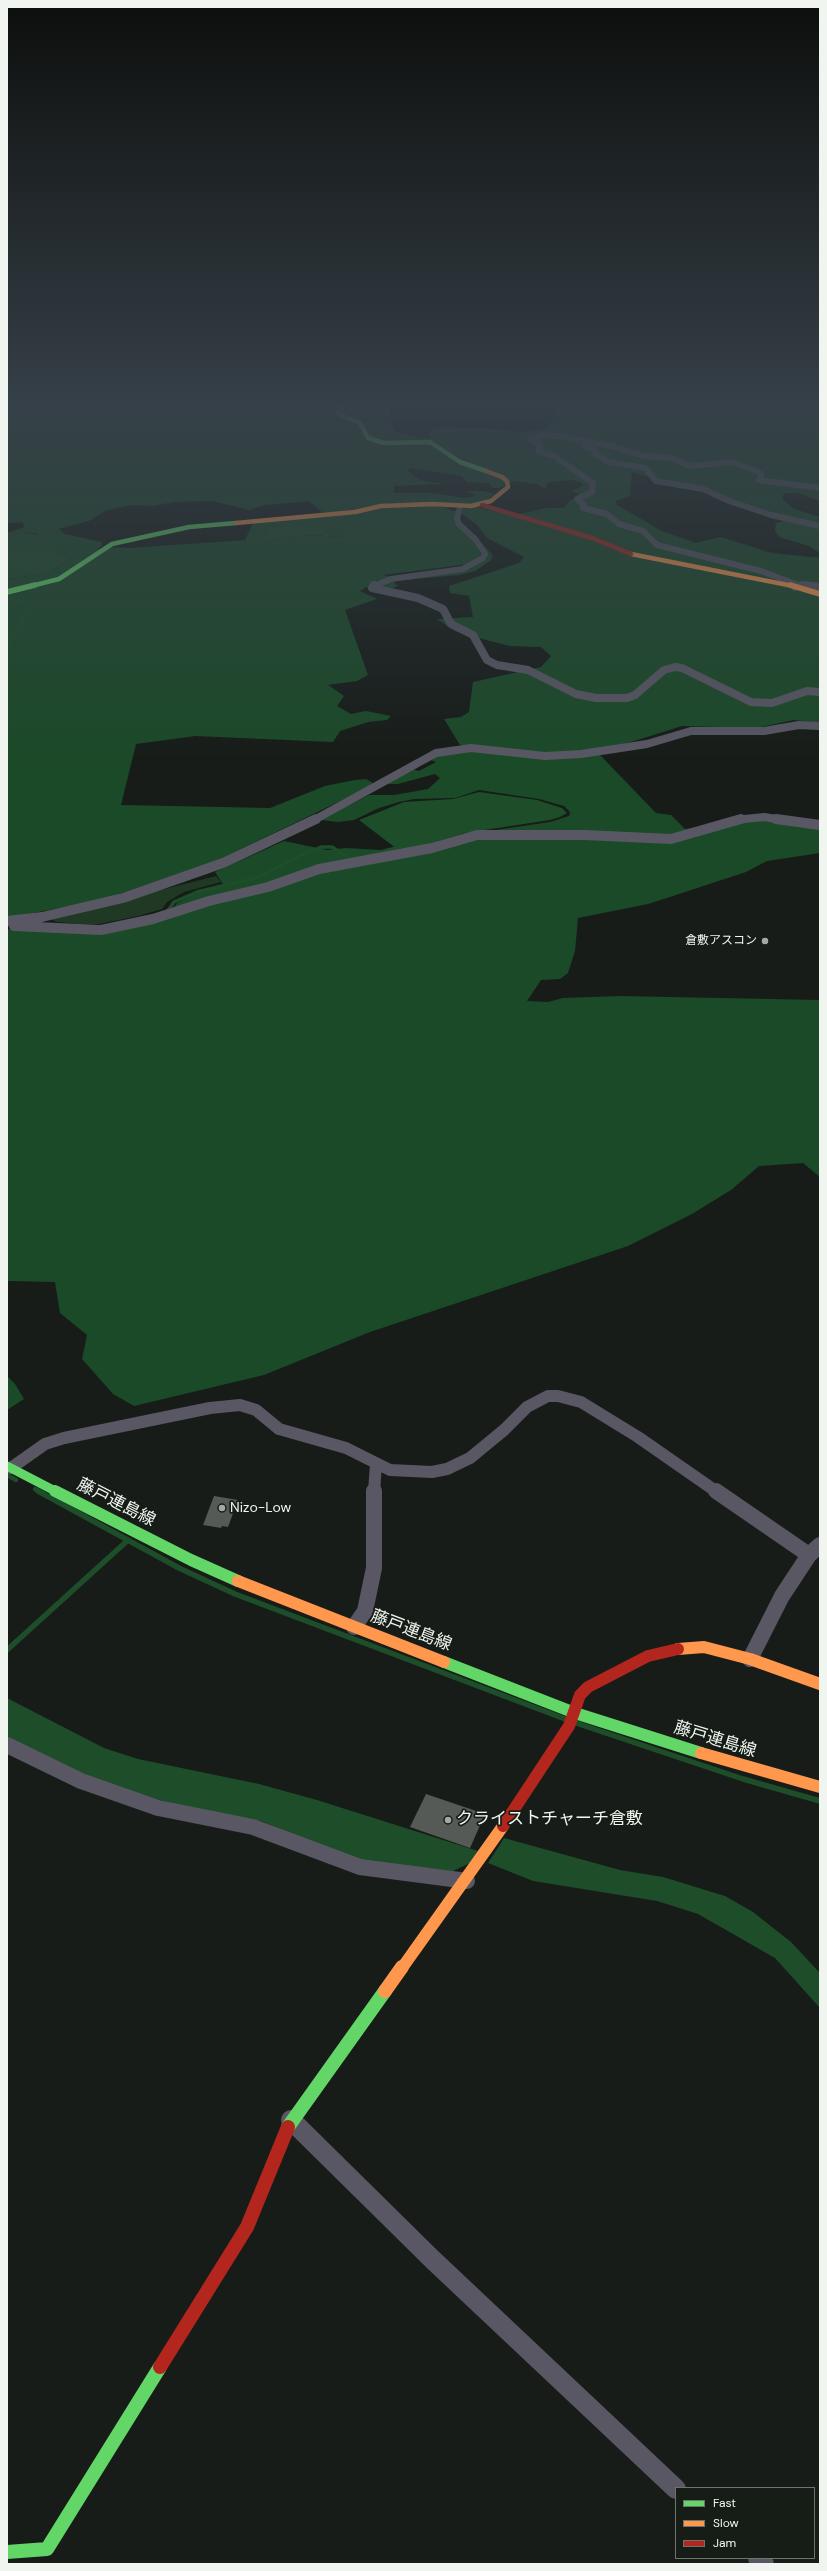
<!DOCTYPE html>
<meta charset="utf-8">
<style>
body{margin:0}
#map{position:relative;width:827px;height:2571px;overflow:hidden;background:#171c18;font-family:"DM Sans",sans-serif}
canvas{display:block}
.frame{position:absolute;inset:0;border:8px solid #f0f5f0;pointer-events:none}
.legend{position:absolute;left:675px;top:2487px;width:140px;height:72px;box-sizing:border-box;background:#161d17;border:1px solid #6d736e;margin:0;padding:5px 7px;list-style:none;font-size:12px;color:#f0f5f0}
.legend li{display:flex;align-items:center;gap:8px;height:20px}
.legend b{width:20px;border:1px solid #6d736e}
</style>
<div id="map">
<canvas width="827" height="2571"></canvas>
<div class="frame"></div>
<ul class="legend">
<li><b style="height:5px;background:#63d668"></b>Fast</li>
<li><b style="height:5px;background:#ff974d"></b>Slow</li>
<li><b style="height:5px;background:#b3261e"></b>Jam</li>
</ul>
</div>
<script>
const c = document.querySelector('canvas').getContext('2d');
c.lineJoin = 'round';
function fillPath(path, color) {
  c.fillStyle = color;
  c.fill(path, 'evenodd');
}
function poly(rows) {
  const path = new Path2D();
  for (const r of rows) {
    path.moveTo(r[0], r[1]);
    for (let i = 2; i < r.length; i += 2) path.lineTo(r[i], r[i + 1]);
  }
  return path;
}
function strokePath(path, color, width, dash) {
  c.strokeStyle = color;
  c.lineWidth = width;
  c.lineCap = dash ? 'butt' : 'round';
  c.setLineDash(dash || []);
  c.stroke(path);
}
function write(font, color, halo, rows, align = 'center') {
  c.font = font + ' "DM Sans","Noto Sans JP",sans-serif';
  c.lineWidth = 3.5;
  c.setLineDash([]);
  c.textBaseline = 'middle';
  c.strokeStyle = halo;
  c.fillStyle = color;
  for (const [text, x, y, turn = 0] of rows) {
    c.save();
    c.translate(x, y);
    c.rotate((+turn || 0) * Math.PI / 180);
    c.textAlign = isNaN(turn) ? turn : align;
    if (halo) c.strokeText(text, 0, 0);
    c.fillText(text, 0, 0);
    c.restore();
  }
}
const green = poly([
 [216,876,221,882,184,892,167,902,162,909,138,916,99,924,82,924,56,922,50,918]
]);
const forest = poly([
 [7,401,395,401,388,405,393,428,397,433,430,439,430,433,433,428,438,427,484,428,522,432,541,430,547,428,555,415,553,401,820,401,820,501,798,493,784,493,782,499,794,509,820,517,820,525,768,512,732,500,709,489,667,482,632,472,630,493,632,495,616,501,617,505,662,531,696,543,721,537,772,553,820,558,820,723,794,720,756,728,682,726,631,742,593,750,559,753,540,753,460,745,444,719,461,717,469,712,473,682,541,667,551,656,541,647,510,646,490,641,455,631,437,619,473,617,469,596,450,593,449,586,519,563,524,557,487,538,477,525,461,513,457,512,457,524,475,543,482,556,481,558,468,564,383,575,400,579,471,569,487,558,482,543,493,556,490,561,475,571,460,575,393,581,398,586,393,588,366,587,360,591,377,599,345,610,368,675,357,681,328,685,344,696,337,706,351,714,366,711,391,716,387,720,368,722,340,731,333,742,195,736,136,744,121,805,270,808,325,786,355,780,366,779,373,783,365,789,218,860,101,900,7,918,7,579,49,573,70,559,56,549,58,544,53,543,51,539,36,537,37,534,25,532,7,537,7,533,25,527,22,522,7,523],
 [411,468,462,476,466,482,489,483,493,488,500,488,513,481,537,484,545,489,549,482,572,480,582,483,583,486,572,491,585,497,582,500,570,500,564,508,547,508,514,515,475,507,452,511,445,507,431,505,381,508,352,514,253,523,245,540,129,548,113,547,105,550,97,549,102,546,102,542,65,534,59,529,89,521,107,510,133,505,153,506,174,502,212,501,249,510,265,505,309,501,323,513,357,510,391,503,472,505,484,502,495,494,484,491,467,491,476,496,465,498,434,493,393,493,395,486,445,484,419,480,408,471],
 [307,524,322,528,329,534,344,537,308,535,263,541,269,527],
 [471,750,600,755,656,813,671,815,685,829,756,819,820,827,820,853,767,861,746,872,676,895,648,904,578,918,575,951,568,973,560,979,541,980,527,1001,548,1002,563,998,621,996,820,1000,820,1177,803,1163,759,1166,731,1190,692,1214,628,1246,370,1332,264,1375,134,1406,113,1394,82,1359,87,1335,60,1313,55,1282,7,1281,7,929,90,934,170,913,177,903,197,893,224,886,215,872,284,841,327,850,346,848,397,851,421,849,468,834,550,822,569,816,570,812,564,806,539,799,479,790,455,798,414,799,399,802,379,808,354,820,339,822,320,820,369,795,394,795,428,789,440,778,435,774,398,784,387,784,412,769,419,771,436,762,428,759,438,754],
 [7,1376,15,1384,24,1399,7,1410]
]);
const water = poly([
 [787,520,820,527,820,553,809,546,779,537,775,531,776,523],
 [307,524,322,528,329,534,344,537,308,535,263,541,268,527],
 [25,532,52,539,53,543,59,544,56,549,70,559,49,573,7,579,7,537],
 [479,792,537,800,562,808,567,813,560,817,550,820,465,833,420,847,397,849,359,820,404,802,453,799],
 [7,1698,104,1748,138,1759,259,1784,317,1800,478,1851,470,1863,449,1873,349,1858,261,1821,180,1806,132,1792,103,1783,7,1738],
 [504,1838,620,1870,663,1877,725,1896,753,1912,791,1942,820,1973,820,2008,775,1958,698,1914,657,1901,533,1881,488,1863]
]);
const streamFar3 = poly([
 [7,598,24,602,29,609,7,649]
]);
const streamFar2 = poly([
 [365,856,400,847],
 [167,912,174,902,197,892,259,877,301,855,322,847,332,847,347,857,358,857]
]);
const streamFar1 = poly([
 [7,1475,16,1480],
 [35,1489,40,1492]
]);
const stream = poly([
 [38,1491,179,1568,235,1594,565,1719],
 [7,1650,127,1541],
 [576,1723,743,1779,820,1801]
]);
const building = poly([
 [214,1496,238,1500,228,1527,222,1526,221,1528,203,1525],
 [426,1794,485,1814,470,1848,410,1827]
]);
const streetFar5 = poly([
 [584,446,595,450,596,455,609,462,645,468,656,481,703,489,729,501,771,515,820,526],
 [798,585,761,571,657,545,643,531,619,524,607,514,583,508,584,505,577,499,592,492,593,483,554,456,538,451,540,445,530,438,544,435,559,436,612,446,643,456,672,458,689,466,732,462,757,471,762,475,759,480,820,488],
 [374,586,391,579,463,569,483,558,485,554,476,540,459,524,457,519,460,507],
 [799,586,811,586]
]);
const streetFar4 = poly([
 [374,585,372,588,418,598,443,609,451,624,473,635,487,660,497,665,528,670,576,694,596,698,627,698,635,695,664,670,675,667,682,668,751,702,772,703,807,691,820,692],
 [795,587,802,585,820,587],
 [314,820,436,753,471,748,545,756,581,754,647,744,691,731,764,731,799,725,820,726],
 [735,820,764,817,783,820]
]);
const streetFar3 = poly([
 [776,819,820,825],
 [7,921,42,917,123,898,223,863,316,819],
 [14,926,101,930,153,919,209,901,268,887,319,869,432,848,477,835,585,835,671,839,741,819]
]);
const streetFar2 = poly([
 [11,1468,45,1444,64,1438,210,1408,240,1405,256,1410,279,1429,346,1448,390,1470,432,1472,447,1469,470,1458,504,1430,527,1407,548,1396,558,1396,581,1402,638,1437,717,1492],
 [374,1492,376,1464]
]);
const streetFar1 = poly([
 [716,1491,809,1555],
 [354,1627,365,1611,374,1568,374,1491],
 [750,1659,782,1596,809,1555,820,1545],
 [7,1745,81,1781,158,1808,253,1827,360,1867,467,1881]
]);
const street = poly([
 [291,2120,433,2260,676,2489],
 [758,2558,764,2564]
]);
const fastFar4 = poly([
 [349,401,339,408,337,413,360,423,368,438,384,443,430,442,460,462,486,471],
 [31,586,59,579,112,544,189,527,236,523]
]);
const fastFar3 = poly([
 [7,592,35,585]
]);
const fastFar2 = poly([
 [7,1466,57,1492]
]);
const fastFar1 = poly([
 [55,1491,191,1560,238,1581],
 [444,1662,575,1713,701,1753]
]);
const fast = poly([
 [288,2127,385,1991],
 [7,2552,47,2549,160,2367]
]);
const slowFar3 = poly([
 [236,523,355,512,381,506,432,504,471,506,491,501,508,487,507,481,502,477,486,471],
 [631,554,793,586]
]);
const slowFar2 = poly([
 [790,585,820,594]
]);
const slowFar1 = poly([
 [238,1581,444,1662],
 [678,1649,704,1647,750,1659,820,1684],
 [701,1753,820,1787],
 [402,1968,503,1826]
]);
const slow = poly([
 [385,1991,402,1967]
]);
const jamFar2 = poly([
 [482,505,592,538,631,554]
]);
const jamFar1 = poly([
 [503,1826,569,1726,580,1695,588,1687,648,1656,678,1649]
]);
const jam = poly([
 [160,2367,247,2227,288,2127]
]);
const markers = [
 [765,941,4,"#a4a9a4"],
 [222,1508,4,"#a4a9a4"],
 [448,1820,4,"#a4a9a4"]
];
const farPoinames = [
 ["倉敷アスコン",757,941]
];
const poiNames = [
 ["Nizo-Low",230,1508]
];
const nearStreetnames = [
 ["藤戸連島線",116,1503,27],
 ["藤戸連島線",411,1631,21],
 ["藤戸連島線",715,1740,17]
];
const nearPoinames = [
 ["クライストチャーチ倉敷",456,1820]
];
fillPath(green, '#1f3924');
fillPath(forest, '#1b4a28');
fillPath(water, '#1d4d29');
strokePath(streamFar3, '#1d4d29', 3);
strokePath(streamFar2, '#1d4d29', 3.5);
strokePath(streamFar1, '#1d4d29', 4.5);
strokePath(stream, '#1d4d29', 5.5);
fillPath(building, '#565a56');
strokePath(streetFar5, '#585763', 6);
strokePath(streetFar4, '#585763', 8);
strokePath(streetFar3, '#585763', 10);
strokePath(streetFar2, '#585763', 12);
strokePath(streetFar1, '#585763', 16);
strokePath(street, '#585763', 20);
strokePath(fastFar4, '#63d668', 4.5);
strokePath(fastFar3, '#63d668', 5.5);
strokePath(fastFar2, '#63d668', 9);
strokePath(fastFar1, '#63d668', 12);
strokePath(fast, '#63d668', 14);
strokePath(slowFar3, '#ff974d', 4.5);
strokePath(slowFar2, '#ff974d', 5.5);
strokePath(slowFar1, '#ff974d', 12);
strokePath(slow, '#ff974d', 14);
strokePath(jamFar2, '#b3261e', 4.5);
strokePath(jamFar1, '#b3261e', 12);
strokePath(jam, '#b3261e', 14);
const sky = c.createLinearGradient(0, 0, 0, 761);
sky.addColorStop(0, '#0d0f0d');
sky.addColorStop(0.53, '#364048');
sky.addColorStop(1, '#36404800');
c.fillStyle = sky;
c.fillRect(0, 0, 827, 761);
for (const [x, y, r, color] of markers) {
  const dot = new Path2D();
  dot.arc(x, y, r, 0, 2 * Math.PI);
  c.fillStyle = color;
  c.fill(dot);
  strokePath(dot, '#161d17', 1.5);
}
write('12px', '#f0f5f0', '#161d17', farPoinames, 'right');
write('14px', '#f0f5f0', '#161d17', poiNames, 'left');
write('17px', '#f0f5f0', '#161d17', nearStreetnames);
write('17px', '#f0f5f0', '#161d17', nearPoinames, 'left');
</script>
